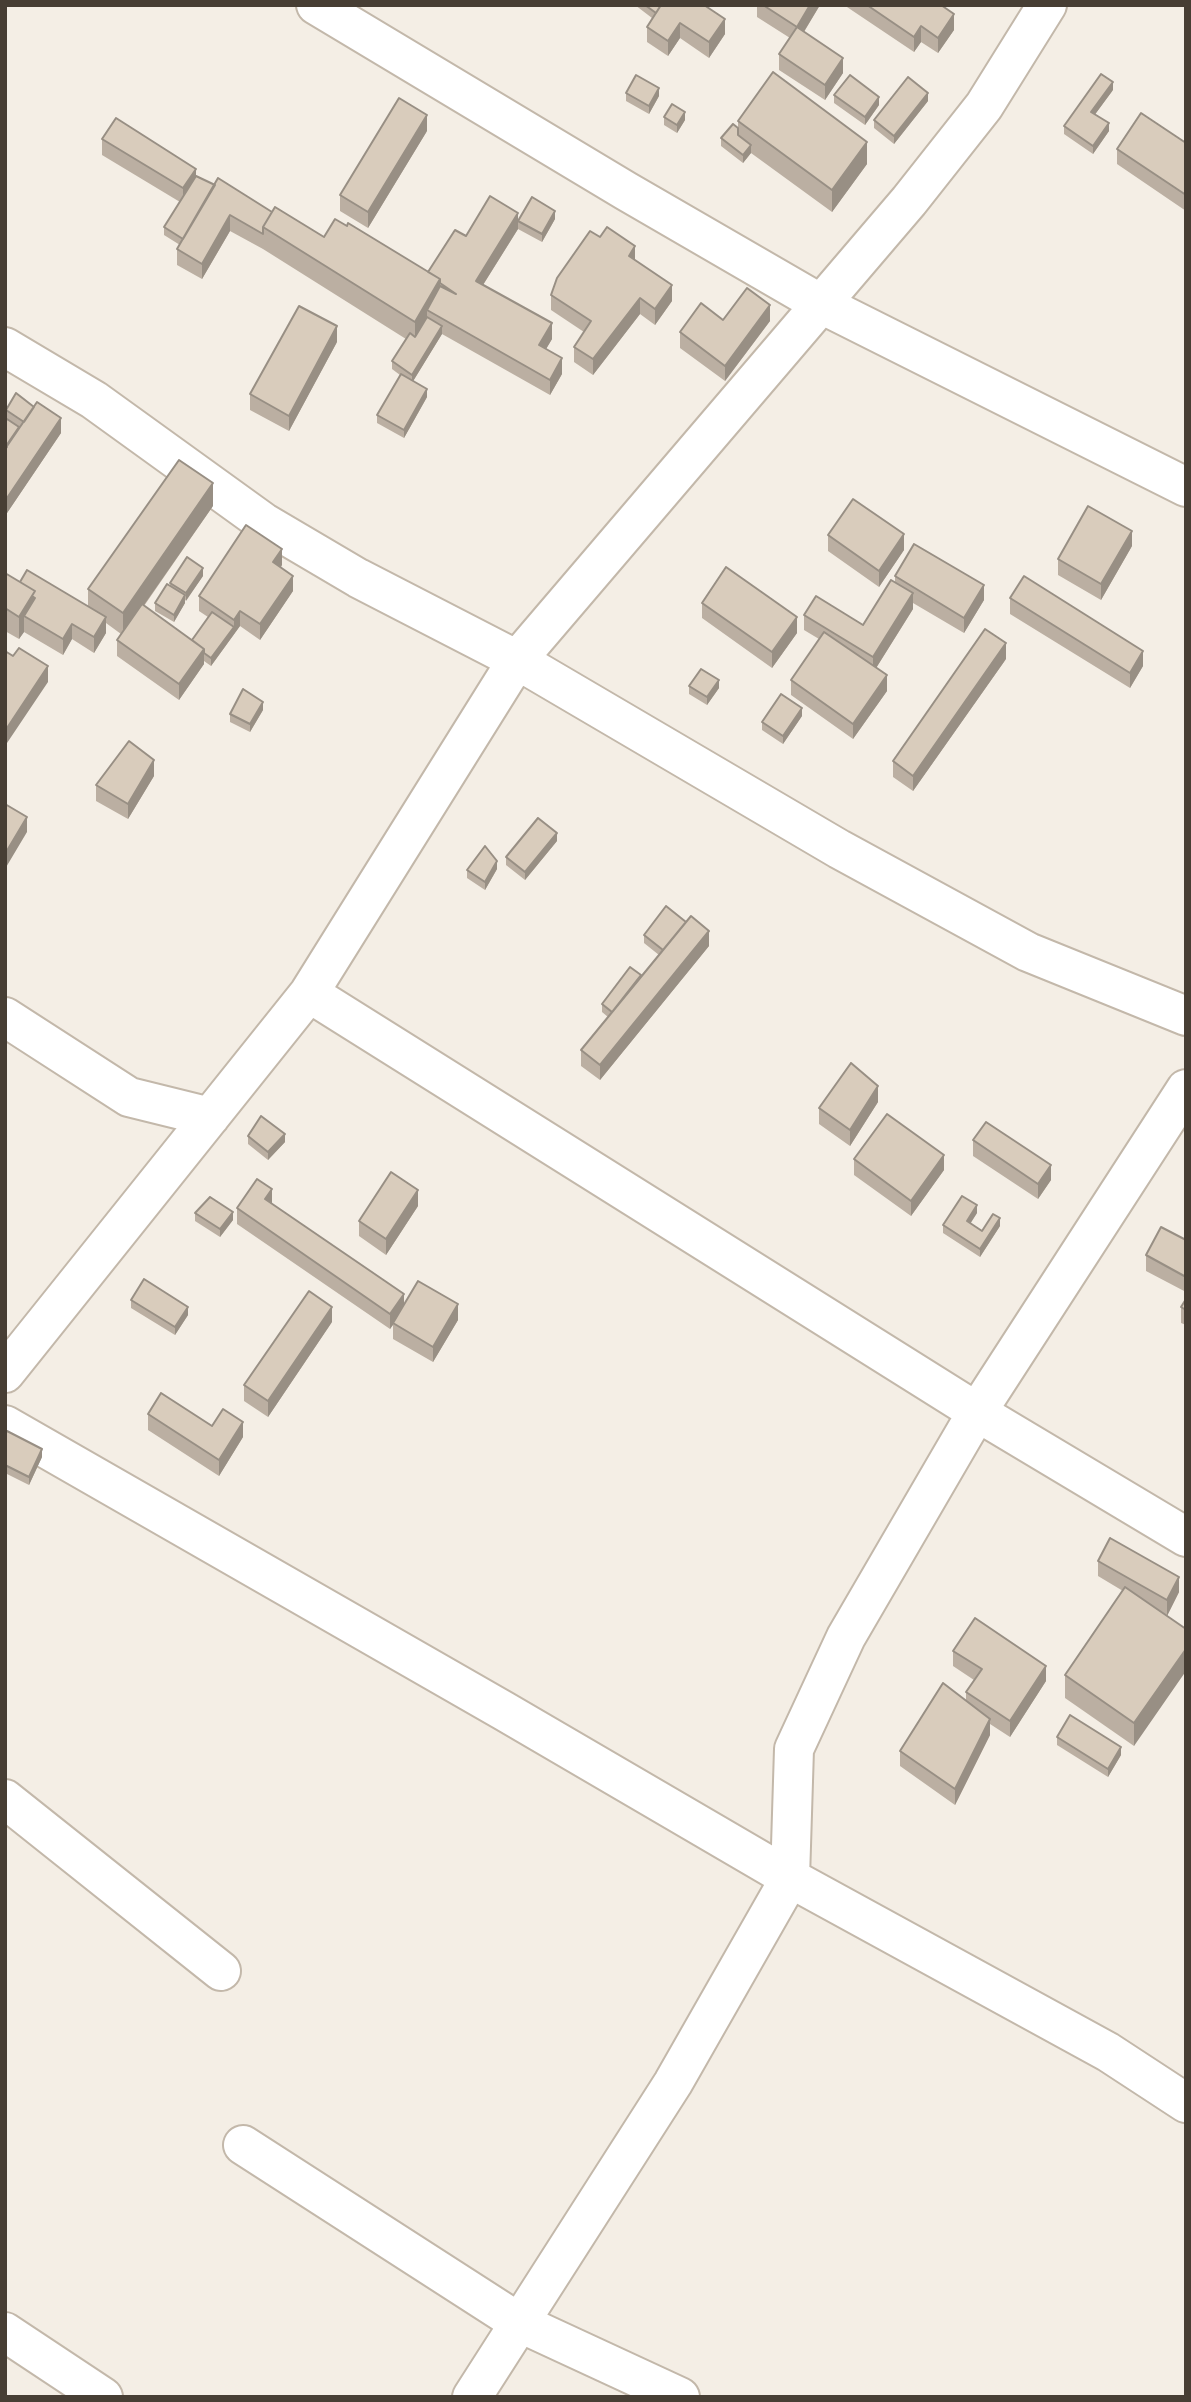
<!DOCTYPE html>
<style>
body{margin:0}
#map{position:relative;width:1191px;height:2402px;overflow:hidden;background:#f4eee5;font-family:Helvetica,sans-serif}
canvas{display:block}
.frame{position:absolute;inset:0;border:7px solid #473e34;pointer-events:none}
</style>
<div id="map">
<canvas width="1191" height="2402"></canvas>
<div class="frame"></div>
</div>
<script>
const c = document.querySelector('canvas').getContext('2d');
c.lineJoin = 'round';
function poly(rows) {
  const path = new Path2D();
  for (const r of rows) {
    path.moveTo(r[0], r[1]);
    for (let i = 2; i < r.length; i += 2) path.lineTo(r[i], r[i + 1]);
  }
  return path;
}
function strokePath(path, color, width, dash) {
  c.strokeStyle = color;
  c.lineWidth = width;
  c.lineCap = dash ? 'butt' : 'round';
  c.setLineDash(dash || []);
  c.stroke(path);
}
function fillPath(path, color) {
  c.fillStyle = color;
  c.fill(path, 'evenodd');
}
const minor = poly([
 [316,5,626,191,821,304,1186,487],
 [5,347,94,400,263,522,358,578,517,660,839,849,1028,952,1186,1016],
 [309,993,977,1412,1186,1537],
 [5,1017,129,1097,210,1117],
 [5,1373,309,993,517,660,909,201,984,106,1047,5],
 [5,1425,504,1711,790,1878,1108,2052,1186,2103],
 [5,1799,221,1971],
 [243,2145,518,2322,680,2397],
 [5,2332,103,2397],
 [472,2397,673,2083,790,1878,794,1749,846,1637,977,1412,1186,1089]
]);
const wall = poly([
 [635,5,704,5,725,34,709,58,680,38,668,56,647,42,647,27,652,18],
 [757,5,820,5,804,32,843,73,825,100,779,70,779,54,790,38,757,17],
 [844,5,941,5,954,30,938,53,921,42,914,52],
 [1113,90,1095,114,1109,131,1093,154,1064,134,1064,126],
 [626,93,659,96,649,114,626,101],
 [834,95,879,105,865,125,834,103],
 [928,101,894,144,874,128,874,120],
 [664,117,685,120,677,133,664,125],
 [738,121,867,164,832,212,751,153,743,163,721,146,721,138,738,128],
 [427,131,368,228,340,211,340,195],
 [102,139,196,176,324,237,428,272,466,236,518,221,555,219,542,242,518,229,483,285,552,339,546,349,562,374,550,395,442,334,413,381,427,397,404,438,377,423,377,415,400,375,392,369,392,361,406,339,263,249,230,231,202,279,177,265,177,249,180,245,164,235,164,227,180,202,102,155],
 [1186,143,1186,211,1117,164,1117,149],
 [635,260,672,301,655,325,640,314,593,375,574,362,574,347,584,332,551,310,551,295],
 [723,320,770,321,725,381,680,348,680,332],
 [337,342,289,431,250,410,250,394],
 [6,410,61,433,5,516,5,422,20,428,6,418],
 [213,506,144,606,192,640,208,617,199,611,199,596,282,565,281,567,293,591,260,640,240,626,211,666,204,661,204,664,179,700,117,656,117,640,121,634,106,623,106,633,94,653,72,639,63,655,24,632,19,639,5,631,5,573,20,582,88,606,88,589],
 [828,535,904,550,879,587,828,551],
 [1132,546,1101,600,1058,575,1058,559],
 [203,576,185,601,185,603,174,622,155,611,155,603,170,586,170,583],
 [895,576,984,600,964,633,913,603,913,609,876,668,887,691,853,739,791,695,791,680,819,639,804,630,804,615,863,625,895,582],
 [1010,598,1143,666,1130,688,1010,614],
 [702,603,797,633,772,668,702,618],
 [1006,659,913,791,893,777,893,761],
 [689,686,719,688,707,705,689,694],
 [263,710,250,732,230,722,230,714],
 [802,716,783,744,762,730,762,722],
 [154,776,128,819,96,801,96,785],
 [557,841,525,880,506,865,506,857],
 [497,869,485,890,467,878,467,870],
 [644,935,709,946,600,1080,581,1066,581,1050,608,1017,602,1012,602,1004,641,977,659,955,644,943],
 [878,1102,850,1146,819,1124,819,1108],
 [248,1136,285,1142,268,1160,248,1144],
 [973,1140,1051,1180,1038,1199,973,1156],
 [854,1159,944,1170,911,1216,854,1175],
 [272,1204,404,1306,458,1320,433,1362,393,1339,393,1325,390,1329,237,1224,237,1208],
 [418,1206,386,1255,359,1236,359,1221],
 [195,1213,233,1220,220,1237,195,1221],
 [977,1213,970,1223,982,1231,1000,1226,980,1257,943,1233,943,1225],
 [1186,1240,1186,1292,1146,1271,1146,1255],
 [1186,1299,1186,1325,1181,1323,1181,1307],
 [131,1300,188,1315,175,1335,131,1308],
 [332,1322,268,1417,244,1401,244,1385],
 [148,1414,212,1426,243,1437,219,1476,148,1430],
 [5,1434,42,1457,29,1485,5,1473],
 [1098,1561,1179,1592,1167,1616,1134,1746,1065,1698,1065,1675,1123,1591,1098,1576],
 [953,1651,1046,1681,1010,1737,990,1724,990,1735,955,1805,900,1766,900,1751,966,1701,966,1692,974,1680,953,1666],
 [1057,1737,1121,1755,1108,1777,1057,1745]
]);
const shadedWall = poly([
 [810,5,820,5,797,43,797,27],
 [954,14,954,30,938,53,938,38],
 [725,19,725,34,709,58,709,42],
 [680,23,680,38,668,56,668,41],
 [921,26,921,42,914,52,914,37],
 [843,58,843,73,825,100,825,85],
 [1113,82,1113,90,1091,120,1091,112],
 [659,88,659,96,649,114,649,106],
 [928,93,928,101,894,144,894,136],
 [879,97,879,105,865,125,865,117],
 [685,112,685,120,677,133,677,125],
 [427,115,427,131,368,228,368,212],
 [1109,123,1109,131,1093,154,1093,146],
 [867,142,867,164,832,212,832,190],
 [751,145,751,153,743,163,743,155],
 [196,169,196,184,183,204,183,188],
 [555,211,555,219,542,242,542,234],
 [518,213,518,229,476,296,476,281],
 [230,215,230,231,202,279,202,264],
 [635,246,635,262,629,256],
 [440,279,440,302,427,310,427,325,415,345,415,322],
 [672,285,672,301,655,325,655,309],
 [640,298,640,314,593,375,593,359],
 [770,305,770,321,725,381,725,366],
 [552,323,552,339,539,361,539,345],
 [337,326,337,342,289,431,289,416],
 [442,326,442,334,412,383,412,375],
 [562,358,562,374,550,395,550,380],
 [427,389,427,397,404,438,404,430],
 [61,418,61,433,5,516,5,501],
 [213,483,213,506,123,635,123,613],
 [1132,531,1132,546,1101,600,1101,584],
 [904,534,904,550,879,587,879,571],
 [282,549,282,565,273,578,273,562],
 [203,568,203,576,186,601,186,593],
 [293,576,293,591,260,640,260,624],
 [984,585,984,600,964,633,964,618],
 [35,591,35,614,24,616,24,632,19,639,19,617],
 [913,593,913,609,873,673,873,657],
 [185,595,185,603,174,622,174,615],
 [240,611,240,626,211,666,211,658,234,627,234,620],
 [106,617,106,633,94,653,94,637],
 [797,617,797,633,772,668,772,652],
 [72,624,72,639,63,655,63,639],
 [1006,643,1006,659,913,791,913,776],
 [204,649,204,664,179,700,179,684],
 [1143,651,1143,666,1130,688,1130,673],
 [48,666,48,682,5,746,5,731],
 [887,675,887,691,853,739,853,724],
 [719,680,719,688,707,705,707,697],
 [263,702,263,710,250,732,250,724],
 [802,708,802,716,783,744,783,736],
 [154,760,154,776,128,819,128,804],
 [27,817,27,832,5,869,5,854],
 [557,833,557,841,525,880,525,872],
 [497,861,497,869,485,890,485,882],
 [709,931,709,946,600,1080,600,1065],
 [878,1086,878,1102,850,1146,850,1130],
 [285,1134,285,1142,268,1160,268,1152],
 [944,1155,944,1170,911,1216,911,1201],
 [1051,1165,1051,1180,1038,1199,1038,1184],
 [272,1189,272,1205,265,1199],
 [418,1190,418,1206,386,1255,386,1239],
 [977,1205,977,1213,967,1229,967,1221],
 [233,1212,233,1220,220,1237,220,1229],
 [1000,1218,1000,1226,980,1257,980,1249],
 [404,1294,404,1309,390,1329,390,1314],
 [458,1304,458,1320,433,1362,433,1347],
 [188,1307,188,1315,175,1335,175,1327],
 [332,1307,332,1322,268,1417,268,1401],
 [243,1422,243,1437,219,1476,219,1460],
 [42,1449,42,1457,29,1485,29,1477],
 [1179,1577,1179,1592,1167,1616,1167,1600],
 [1186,1649,1186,1671,1134,1746,1134,1723],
 [1046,1666,1046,1681,1010,1737,1010,1721],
 [990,1719,990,1735,955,1805,955,1789],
 [1121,1747,1121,1755,1108,1777,1108,1769]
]);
const building = poly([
 [645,5,661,5,656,13,645,5],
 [661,5,704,5,725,19,709,42,680,23,668,41,647,27,661,5],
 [763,5,810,5,797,27,763,5],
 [867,5,941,5,954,14,938,38,921,26,914,37,867,5],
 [797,27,843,58,825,85,779,54,797,27],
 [773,72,867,142,832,190,738,121,773,72],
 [1101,74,1113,82,1091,112,1109,123,1093,146,1064,126,1101,74],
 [636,75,659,88,649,106,626,93,636,75],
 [850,75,879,97,865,117,834,95,850,75],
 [908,77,928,93,894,136,874,120,908,77],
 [399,98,427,115,368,212,340,195,399,98],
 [672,104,685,112,677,125,664,117,672,104],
 [1141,113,1186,143,1186,195,1117,149,1141,113],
 [116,118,196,169,183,188,102,139,116,118],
 [733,124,738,128,738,135,751,145,743,155,721,138,733,124],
 [196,176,215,185,183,239,164,227,196,176],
 [218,178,272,212,263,227,263,234,230,215,202,264,177,249,218,178],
 [490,196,518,213,476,281,552,323,539,345,562,358,550,380,427,310,440,286,456,294,440,283,440,279,428,272,455,230,466,236,490,196],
 [532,197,555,211,542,234,518,221,532,197],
 [275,207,324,237,335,219,347,226,348,223,440,279,415,322,263,227,275,207],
 [607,227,635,246,629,256,672,285,655,309,640,298,593,359,574,347,591,321,551,295,557,278,590,231,600,237,607,227],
 [747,288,770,305,725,366,680,332,701,303,723,320,747,288],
 [299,306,337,326,289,416,250,394,299,306],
 [427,317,442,326,412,375,392,361,410,333,415,337,427,317],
 [401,374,427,389,404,430,377,415,401,374],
 [16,393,34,407,24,422,6,410,16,393],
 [37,402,61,418,5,501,5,449,37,402],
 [7,419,19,427,6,446,7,447,5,449,5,422,7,419],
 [179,460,213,483,123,613,88,589,179,460],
 [853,499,904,534,879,571,828,535,853,499],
 [1088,506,1132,531,1101,584,1058,559,1088,506],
 [246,525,282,549,273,562,293,576,260,624,240,611,234,620,199,596,246,525],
 [914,544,984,585,964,618,895,576,914,544],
 [187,557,203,568,186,593,170,583,187,557],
 [726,567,797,617,772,652,702,603,726,567],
 [27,570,106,617,94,637,72,624,63,639,24,616,35,598,32,596,35,591,20,582,27,570],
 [5,573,35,591,19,617,5,608,5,573],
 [1024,576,1143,651,1130,673,1010,598,1024,576],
 [891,580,913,593,873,657,804,615,816,596,863,625,891,580],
 [167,584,185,595,174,615,155,603,167,584],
 [142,604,204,649,179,684,117,640,142,604],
 [212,612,234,627,211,658,204,653,204,649,192,640,212,612],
 [985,629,1006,643,913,776,893,761,985,629],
 [824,632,887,675,853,724,791,680,824,632],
 [19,648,48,666,5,731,5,651,13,656,19,648],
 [701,669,719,680,707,697,689,686,701,669],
 [243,689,263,702,250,724,230,714,243,689],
 [781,694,802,708,783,736,762,722,781,694],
 [129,741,154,760,128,804,96,785,129,741],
 [5,804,27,817,5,854,5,804],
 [538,818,557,833,525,872,506,857,538,818],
 [485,846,497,861,485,882,467,870,485,846],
 [666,906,686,922,663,950,644,935,666,906],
 [691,916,709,931,600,1065,581,1050,691,916],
 [630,967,641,975,612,1012,602,1004,630,967],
 [851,1063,878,1086,850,1130,819,1108,851,1063],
 [887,1114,944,1155,911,1201,854,1159,887,1114],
 [261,1116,285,1134,268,1152,248,1136,261,1116],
 [986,1122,1051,1165,1038,1184,973,1140,986,1122],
 [391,1172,418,1190,386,1239,359,1221,391,1172],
 [257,1179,272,1189,265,1199,404,1294,390,1314,237,1208,257,1179],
 [962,1196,977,1205,967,1221,982,1231,993,1214,1000,1218,980,1249,943,1225,962,1196],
 [210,1197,233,1212,220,1229,195,1213,210,1197],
 [1161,1227,1186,1240,1186,1277,1146,1255,1161,1227],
 [144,1279,188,1307,175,1327,131,1300,144,1279],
 [418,1281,458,1304,433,1347,393,1323,418,1281],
 [309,1291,332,1307,268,1401,244,1385,309,1291],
 [1186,1299,1186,1310,1181,1307,1186,1299],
 [161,1393,212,1426,223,1409,243,1422,219,1460,148,1414,161,1393],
 [7,1431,42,1449,29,1477,5,1465,5,1434,7,1431],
 [1110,1538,1179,1577,1167,1600,1098,1561,1110,1538],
 [1125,1587,1186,1629,1186,1649,1134,1723,1065,1675,1125,1587],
 [975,1618,1046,1666,1010,1721,966,1692,982,1669,953,1651,975,1618],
 [943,1683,990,1719,955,1789,900,1751,943,1683],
 [1070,1715,1121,1747,1108,1769,1057,1737,1070,1715]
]);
strokePath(minor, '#c3b8aa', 42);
strokePath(minor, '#fff', 38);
fillPath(wall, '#bbafa2');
fillPath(shadedWall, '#988f84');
fillPath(building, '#d9ccbc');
strokePath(building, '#988f84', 2);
</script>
